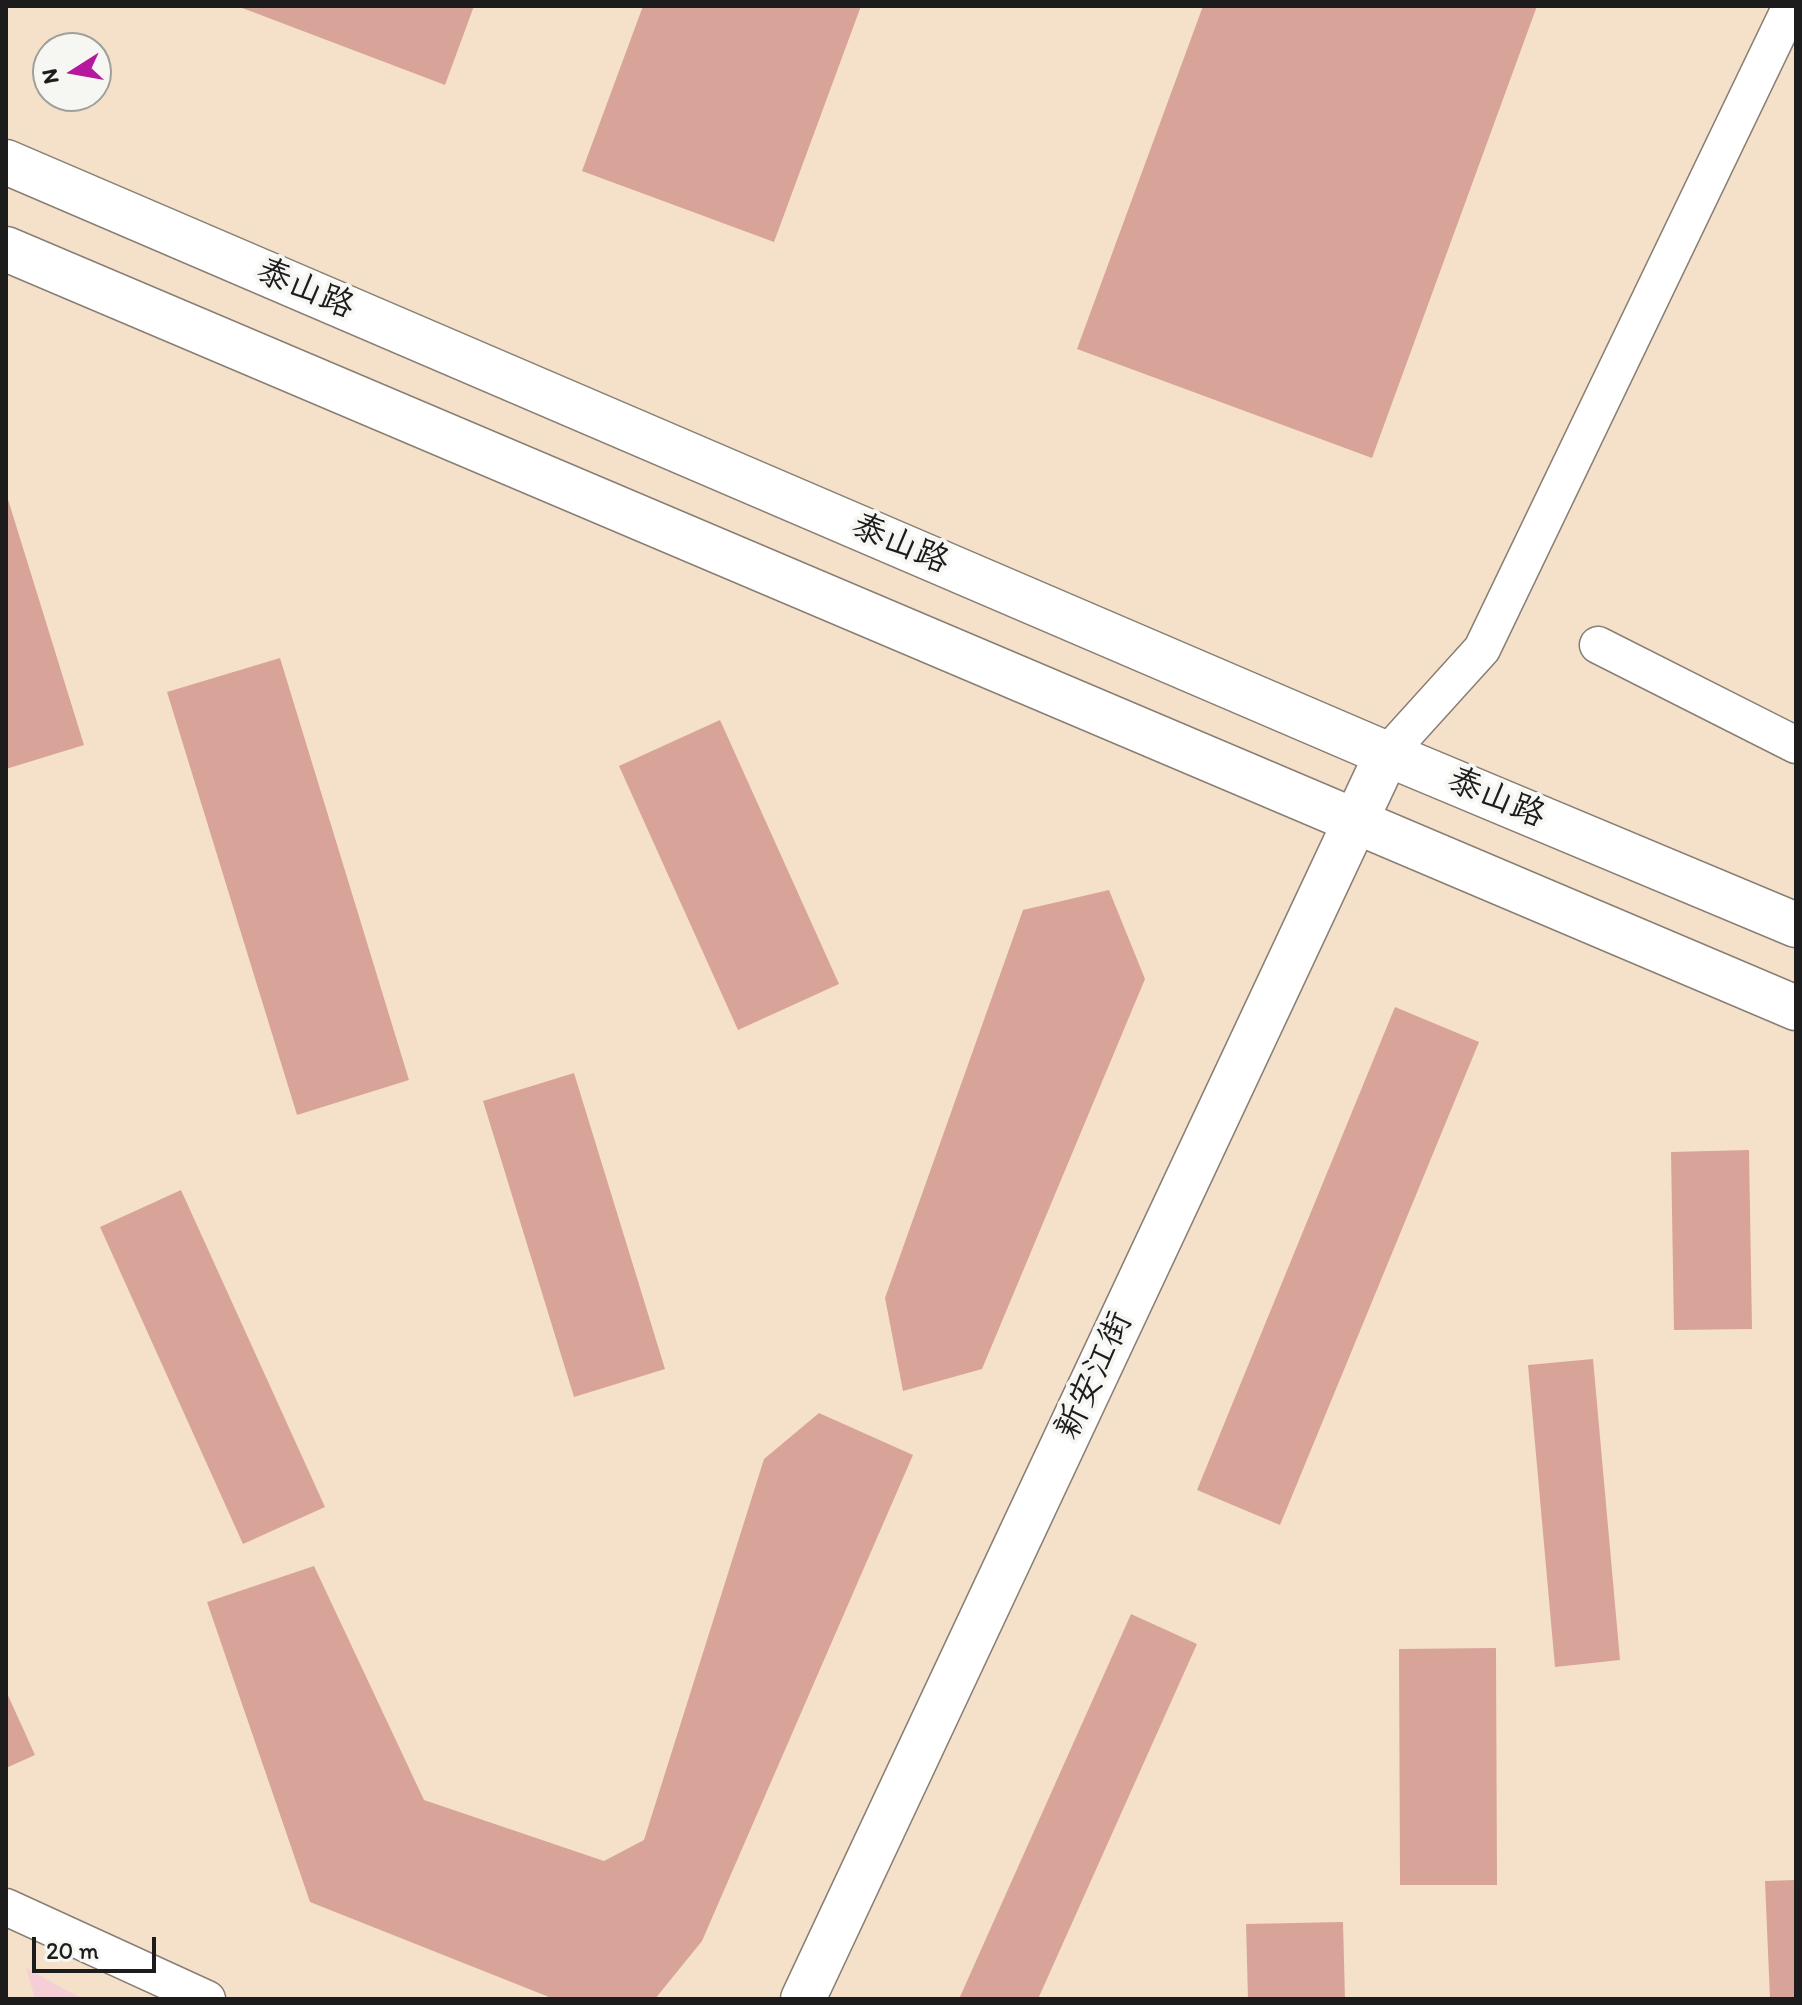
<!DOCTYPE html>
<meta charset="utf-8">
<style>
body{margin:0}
#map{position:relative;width:1802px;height:2005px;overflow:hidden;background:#f5e1ca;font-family:Itim,sans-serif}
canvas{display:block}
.frame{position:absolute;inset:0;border:8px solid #1c1c1c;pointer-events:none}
.north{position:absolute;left:32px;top:32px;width:80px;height:80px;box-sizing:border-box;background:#f6f6f2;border:2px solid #9f9f9c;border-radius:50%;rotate:259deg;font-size:22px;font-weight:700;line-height:32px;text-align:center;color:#1c1c1c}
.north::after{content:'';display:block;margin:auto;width:28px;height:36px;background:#b5179e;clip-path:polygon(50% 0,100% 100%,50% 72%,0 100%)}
.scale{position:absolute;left:32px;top:1937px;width:124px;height:36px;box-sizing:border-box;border:4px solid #1c1c1c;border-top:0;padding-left:10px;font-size:24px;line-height:28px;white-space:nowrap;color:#1c1c1c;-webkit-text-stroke:6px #f6f6f2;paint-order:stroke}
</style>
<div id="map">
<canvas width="1802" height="2005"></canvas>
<div class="frame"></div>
<div class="north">N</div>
<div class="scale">20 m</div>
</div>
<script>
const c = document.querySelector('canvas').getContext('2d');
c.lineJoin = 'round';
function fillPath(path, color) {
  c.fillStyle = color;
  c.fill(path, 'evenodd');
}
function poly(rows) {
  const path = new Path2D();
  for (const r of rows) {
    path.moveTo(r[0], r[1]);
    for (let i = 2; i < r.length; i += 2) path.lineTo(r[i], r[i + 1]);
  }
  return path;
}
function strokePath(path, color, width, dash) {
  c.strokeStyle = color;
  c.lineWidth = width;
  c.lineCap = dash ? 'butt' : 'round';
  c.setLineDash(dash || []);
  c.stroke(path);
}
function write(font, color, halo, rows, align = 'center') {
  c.font = font + ' Itim,"LXGW WenKai TC",sans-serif';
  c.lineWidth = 8;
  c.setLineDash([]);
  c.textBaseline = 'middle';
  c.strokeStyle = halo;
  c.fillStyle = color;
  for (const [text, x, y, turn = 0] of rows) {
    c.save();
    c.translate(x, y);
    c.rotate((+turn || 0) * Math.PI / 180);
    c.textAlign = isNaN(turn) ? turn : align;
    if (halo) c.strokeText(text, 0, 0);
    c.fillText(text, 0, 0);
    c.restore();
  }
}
const built = poly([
 [26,1968,83,1999,35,1999]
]);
const building = poly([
 [237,6,474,6,445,85],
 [643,6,861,6,774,242,582,171],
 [1203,6,1537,6,1372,458,1077,349],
 [6,493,84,745,6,769],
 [280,658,409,1080,297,1115,167,692],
 [720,720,839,984,738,1030,619,766],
 [1109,890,1145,979,982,1369,903,1391,885,1298,1023,910],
 [1395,1007,1479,1042,1280,1525,1197,1490],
 [574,1073,665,1369,574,1397,483,1101],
 [1749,1150,1752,1329,1674,1330,1671,1152],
 [181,1190,325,1507,243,1544,100,1227],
 [1593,1359,1620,1660,1555,1667,1528,1365],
 [819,1413,913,1455,702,1941,655,1999,554,1999,310,1902,207,1602,314,1566,424,1800,604,1861,644,1840,764,1459],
 [1131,1614,1197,1644,1038,1999,959,1999],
 [1496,1648,1497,1885,1400,1885,1399,1649],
 [6,1691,35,1755,6,1768],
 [1796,1880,1796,1999,1770,1999,1765,1881],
 [1343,1922,1345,1999,1248,1999,1246,1924]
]);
const street = poly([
 [1598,645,1796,745],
 [1387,754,1482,649,1791,6],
 [6,1907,207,1999]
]);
const secondary = poly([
 [6,162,1387,754,1796,925],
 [6,249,1796,1008],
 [803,1999,1387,754]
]);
const streetNames = [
 ["泰山路",305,290,23],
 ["泰山路",900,545,23],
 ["泰山路",1496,799,23],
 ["新安江街",1095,1376,-65]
];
fillPath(built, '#f6cfd6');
fillPath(building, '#d8a499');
strokePath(street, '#887e73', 39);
strokePath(secondary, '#887e73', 47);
strokePath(street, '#fff', 36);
strokePath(secondary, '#fff', 44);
write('34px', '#1c1c1c', '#f6f6f2', streetNames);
</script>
